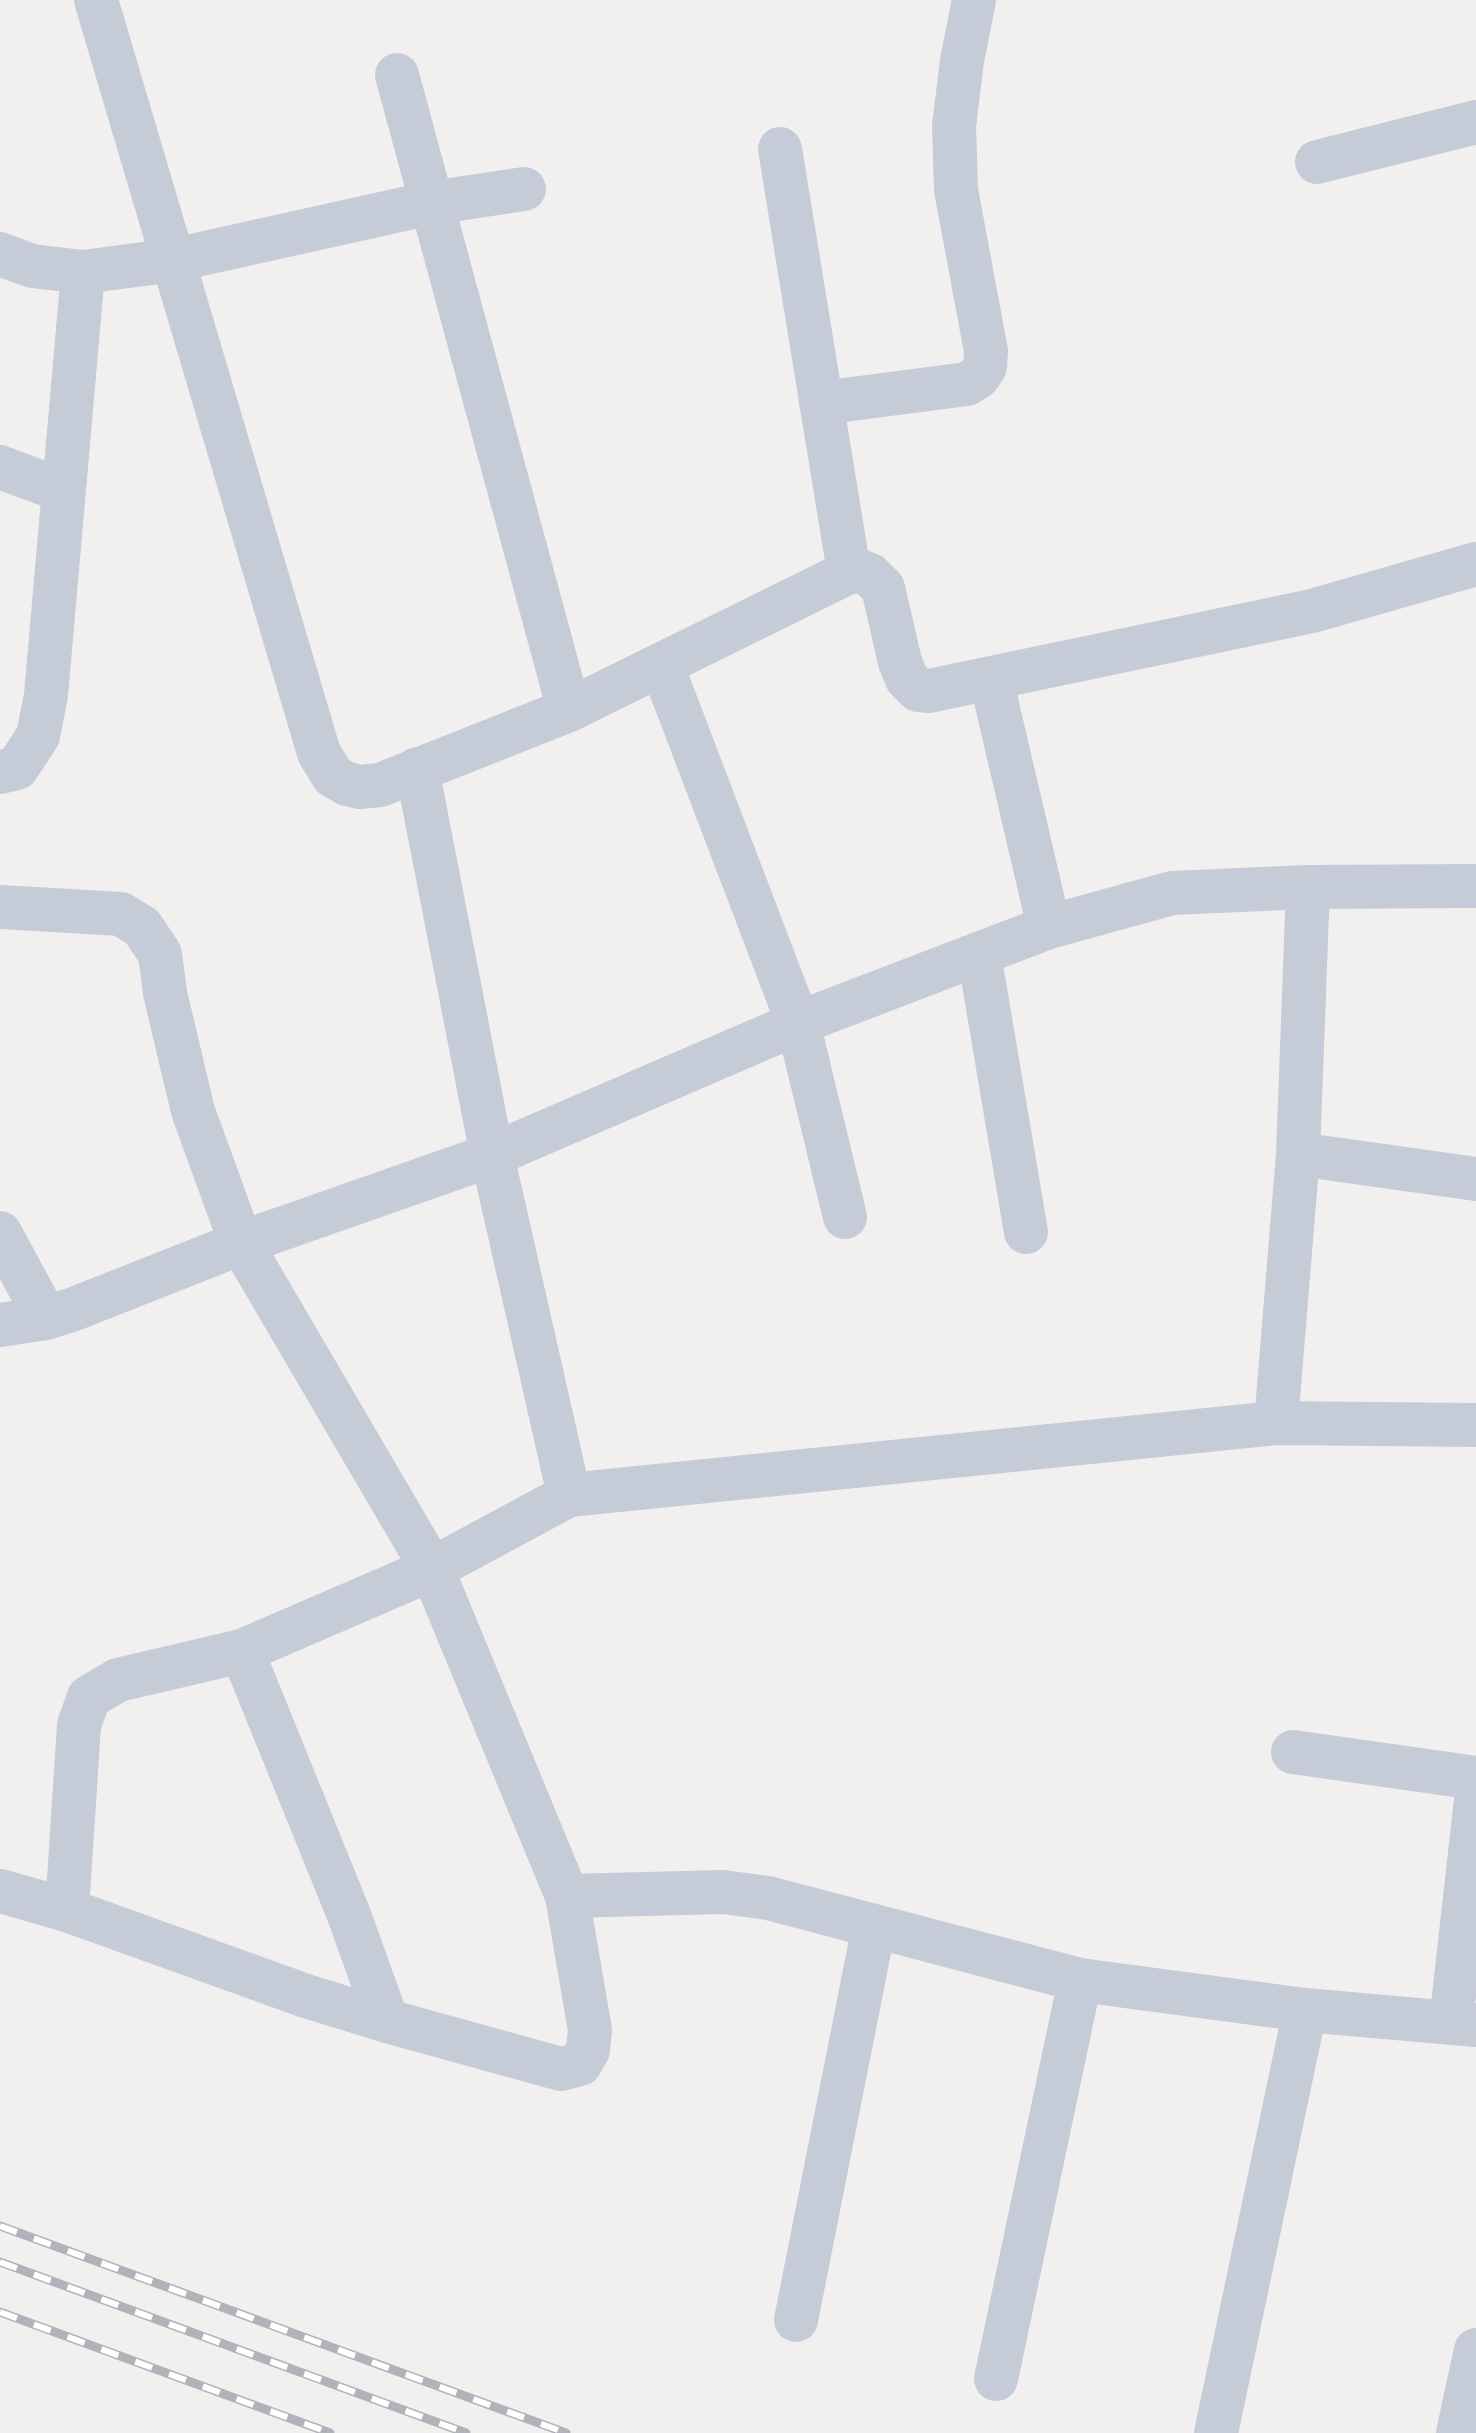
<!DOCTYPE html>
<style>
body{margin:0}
canvas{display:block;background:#f2f0ef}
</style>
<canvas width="1476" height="2433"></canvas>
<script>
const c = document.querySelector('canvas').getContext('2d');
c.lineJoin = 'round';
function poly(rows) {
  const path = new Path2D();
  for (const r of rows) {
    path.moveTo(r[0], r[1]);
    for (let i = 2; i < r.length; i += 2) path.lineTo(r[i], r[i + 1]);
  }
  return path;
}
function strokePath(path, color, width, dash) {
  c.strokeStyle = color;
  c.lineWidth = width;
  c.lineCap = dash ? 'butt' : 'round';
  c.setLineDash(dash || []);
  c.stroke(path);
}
const minor = poly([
 [96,0,319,753,333,776,347,784,360,787,380,785,569,710,849,572,860,571,870,575,883,588,900,662,907,679,918,690,929,691,1312,611,1476,564],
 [397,75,569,710],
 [780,149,849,572],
 [1317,162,1476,122],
 [0,254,32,266,83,272,174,260,431,203,524,189],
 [821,403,967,384,978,377,985,367,986,351,956,190,954,126,962,61,974,0],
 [0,467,64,491],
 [662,666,798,1023,845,1217],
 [991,679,1049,927],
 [417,769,492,1155,569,1495],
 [0,772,17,768,38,736,46,695,83,272],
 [0,907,121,914,142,927,160,954,165,993,193,1111,241,1243,432,1569,567,1896,590,2030,588,2050,580,2064,561,2069,387,2021,306,1996,67,1910,0,1891],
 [979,954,1026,1232],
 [1298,1154,1476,1179],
 [0,1233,46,1318],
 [0,1325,46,1318,74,1309,241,1243,492,1155,798,1023,1049,927,1172,893,1308,887,1476,886],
 [1276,1423,1298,1154,1308,887],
 [242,1651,349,1915,387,2021],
 [1293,1752,1476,1778],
 [567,1896,723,1892,768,1898,1080,1980,1305,2010,1476,2025],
 [67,1910,79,1725,89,1697,118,1680,242,1651,432,1569,569,1495,1276,1423,1476,1425],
 [1451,2022,1476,1800],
 [796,2320,874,1926],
 [996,2379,1080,1980],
 [1216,2433,1305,2010],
 [1458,2433,1476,2350]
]);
const rail = poly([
 [0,2226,566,2433],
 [0,2262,466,2433],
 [0,2312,330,2433]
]);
strokePath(minor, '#c5ccd8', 44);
strokePath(rail, '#b1b3ba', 9);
strokePath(rail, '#fff', 6, [18]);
</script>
